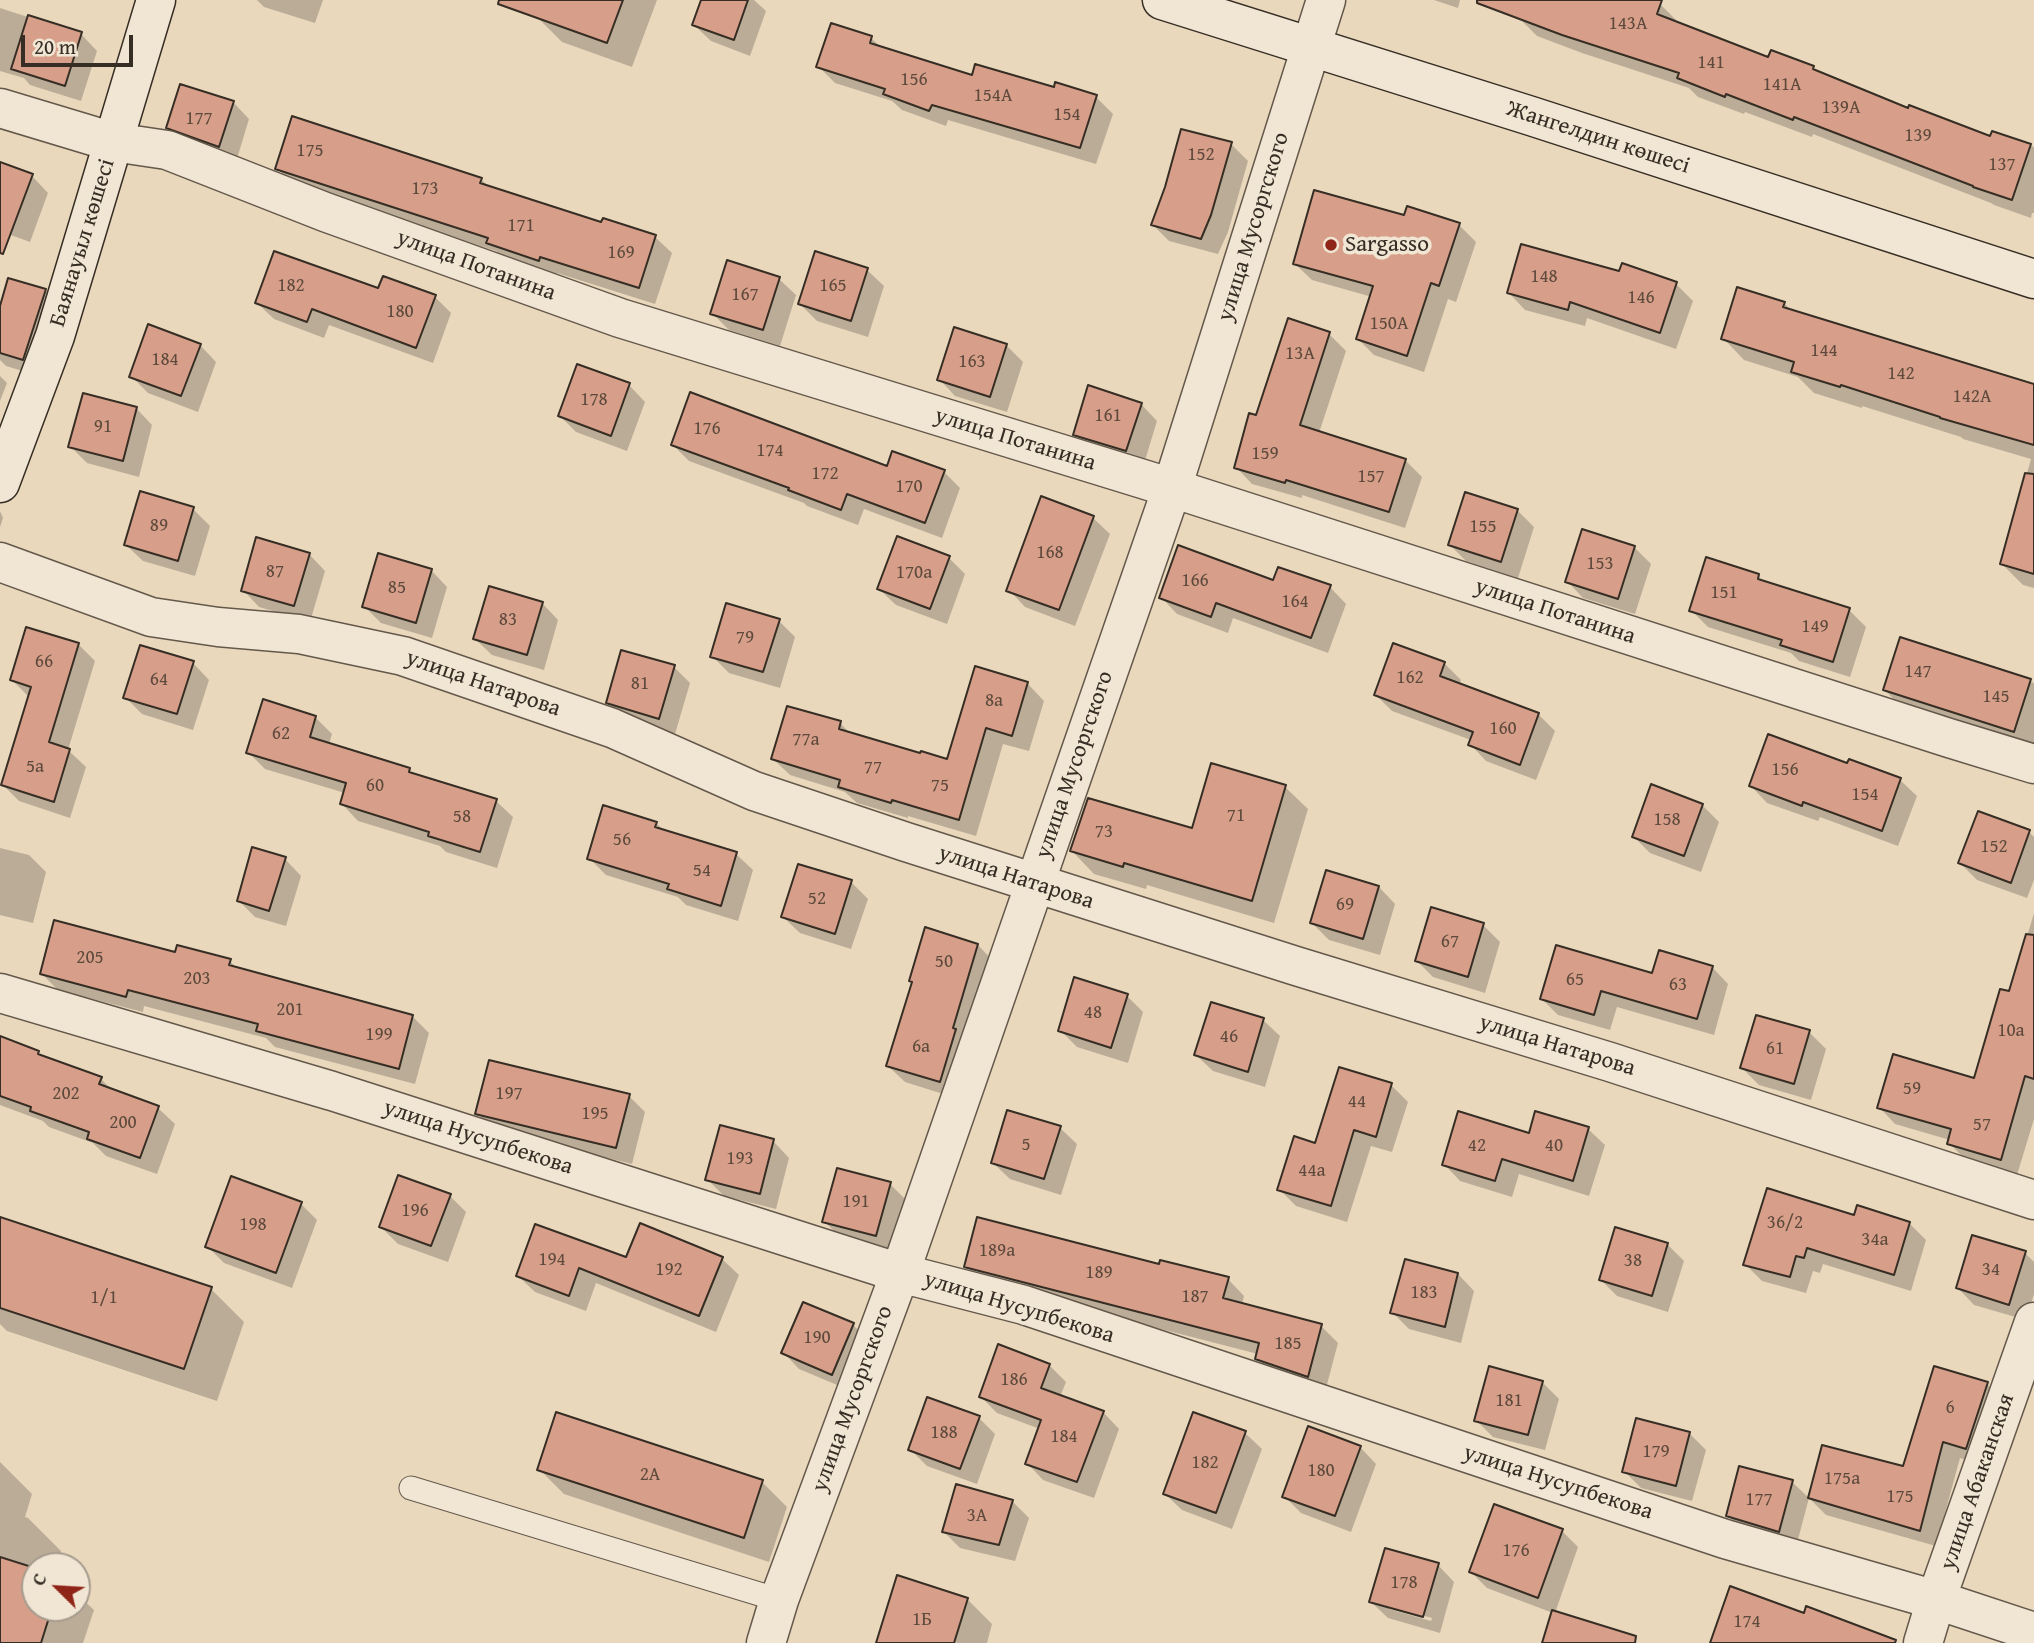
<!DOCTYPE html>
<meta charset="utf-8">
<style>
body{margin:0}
#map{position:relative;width:2034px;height:1643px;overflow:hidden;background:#ead8bd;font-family:"Gentium Book Plus",serif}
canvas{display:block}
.north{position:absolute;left:21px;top:1552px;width:70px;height:70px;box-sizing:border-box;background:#f1e6d4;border:2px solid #a69c8e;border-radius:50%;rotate:294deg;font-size:19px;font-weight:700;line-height:28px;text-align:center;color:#362e24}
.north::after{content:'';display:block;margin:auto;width:24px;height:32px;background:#8f2418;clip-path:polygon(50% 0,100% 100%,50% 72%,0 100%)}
.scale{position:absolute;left:21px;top:35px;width:112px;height:32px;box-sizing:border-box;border:4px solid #362e24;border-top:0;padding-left:9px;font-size:21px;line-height:24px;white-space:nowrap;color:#362e24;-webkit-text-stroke:5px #f1e6d4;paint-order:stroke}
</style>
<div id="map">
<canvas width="2034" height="1643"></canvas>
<div class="north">С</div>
<div class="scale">20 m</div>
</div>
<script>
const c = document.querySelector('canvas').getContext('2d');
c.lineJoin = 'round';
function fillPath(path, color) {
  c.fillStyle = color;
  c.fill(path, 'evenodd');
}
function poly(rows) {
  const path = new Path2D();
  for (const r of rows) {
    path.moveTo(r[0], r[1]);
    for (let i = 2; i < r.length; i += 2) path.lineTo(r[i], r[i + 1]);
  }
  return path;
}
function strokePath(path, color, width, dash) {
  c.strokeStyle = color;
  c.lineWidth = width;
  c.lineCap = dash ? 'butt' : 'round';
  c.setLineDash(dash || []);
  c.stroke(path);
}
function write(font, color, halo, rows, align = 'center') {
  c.font = font + ' "Gentium Book Plus",serif';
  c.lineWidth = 7;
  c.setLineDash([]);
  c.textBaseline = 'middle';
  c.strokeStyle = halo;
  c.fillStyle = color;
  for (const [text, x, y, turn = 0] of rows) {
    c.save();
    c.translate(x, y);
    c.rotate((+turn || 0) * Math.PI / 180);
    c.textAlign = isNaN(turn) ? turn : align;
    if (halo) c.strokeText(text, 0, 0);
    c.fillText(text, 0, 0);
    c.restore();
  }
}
const shadow = poly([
 [257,0,323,0,315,23,264,7],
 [543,0,657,0,632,67,562,42,537,17],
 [703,0,754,0,766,11,750,56,711,41,694,25],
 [1434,0,1460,0,1458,8],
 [1524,0,1649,0,1660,4,1679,23,1769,59,1813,68,1819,74,1909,110,1991,139,1993,133,2034,147,2034,213,2032,213,2031,218,1994,205,1991,203,1813,134,1812,137,1745,112,1744,114,1698,97,1689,88,1582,53,1537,36,1518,17],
 [0,8,81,34,97,51,81,101,30,85,24,78,0,71],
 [871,38,882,48,973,77,1096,97,1113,114,1096,164,948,120,946,126,902,110,892,101,835,83,818,66],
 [233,102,249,119,236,162,185,144,168,127],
 [1231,144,1248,161,1228,232,1218,254,1169,241,1153,225],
 [0,164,32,176,48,193,30,242,0,231],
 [277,168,481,179,490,188,602,224,655,237,672,253,655,304,557,273,556,276,505,260,496,251,294,185],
 [1405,217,1459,225,1476,242,1456,302,1448,299,1424,372,1374,355,1358,339,1372,297,1312,280,1295,264],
 [728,263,779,279,796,295,780,346,729,330,712,313],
 [867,270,884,286,868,337,817,321,800,304],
 [1620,273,1676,284,1693,301,1676,349,1587,318,1585,326,1525,310,1509,293],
 [45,290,62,307,39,376,6,366,0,360,0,312],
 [379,291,435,297,451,313,433,363,329,325,324,338,274,319,257,303],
 [1784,303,1792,312,2034,412,2034,588,2023,585,2002,564,2031,459,1963,439,1961,437,1862,406,1862,408,1814,393,1798,377,1744,360,1723,338],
 [1289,321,1329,334,1346,351,1319,433,1405,460,1422,477,1405,528,1302,495,1302,498,1252,484,1236,467,1257,417],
 [200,345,216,362,198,412,148,393,131,376],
 [1006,345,1023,362,1007,412,955,396,939,379],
 [0,376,7,383,0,401],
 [629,385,645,402,627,451,576,432,560,416],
 [1141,404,1157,421,1143,467,1091,451,1075,434],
 [136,408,152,425,139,477,87,463,70,446],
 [673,445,888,469,944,472,960,488,942,538,864,509,858,525,807,506,804,503,689,461],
 [193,509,210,526,195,576,143,561,126,545],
 [1517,510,1534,527,1518,578,1466,561,1450,545],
 [0,511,3,518,0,527],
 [1093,518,1110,534,1075,626,1025,607,1009,590],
 [1634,547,1651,564,1635,614,1583,598,1567,581],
 [309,554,325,571,310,622,259,607,243,590],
 [949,558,965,574,947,624,896,605,879,589],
 [431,570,447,587,432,638,381,623,364,606],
 [1758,576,1766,584,1849,610,1866,627,1850,677,1799,661,1791,653,1708,627,1691,610],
 [1274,583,1330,587,1346,604,1328,653,1233,618,1228,633,1177,614,1161,597],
 [542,603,558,620,544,670,492,655,475,639],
 [779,621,795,637,780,688,729,673,712,656],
 [27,629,79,645,95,661,68,750,86,767,70,818,19,801,3,785,29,697,12,680],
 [1901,639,2034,683,2034,750,1901,707,1885,690],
 [193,663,209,680,193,730,142,714,125,697],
 [1444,663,1461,680,1459,685,1538,714,1555,731,1536,780,1486,761,1470,744,1471,740,1392,711,1376,695],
 [674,667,690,683,675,734,624,719,608,702],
 [976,668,1028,684,1044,701,1029,751,1003,744,976,836,908,816,908,818,857,803,845,792,790,775,773,759,840,723,852,735,948,761],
 [315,717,332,734,329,744,409,769,416,776,496,801,513,817,497,868,446,852,440,846,358,821,342,804,345,793,265,769,248,752],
 [1848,765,1900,780,1917,796,1898,846,1820,817,1818,821,1767,803,1751,786],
 [1285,787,1308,809,1274,923,1147,885,1146,889,1094,874,1072,851,1193,831],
 [1702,805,1719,822,1701,872,1650,853,1634,837],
 [656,823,664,831,736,854,753,870,738,921,686,905,678,897,606,875,589,858],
 [2029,832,2034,837,2034,880,2027,898,1977,880,1960,863],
 [0,848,29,855,46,872,33,923,0,915],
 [285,859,301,876,286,926,255,917,238,900],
 [851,882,868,899,851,949,800,933,783,917],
 [1379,887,1395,904,1380,955,1329,940,1312,923],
 [2034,913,2034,1119,2017,1175,1966,1160,1949,1143,1950,1140,1895,1124,1879,1107,1975,1080,2010,994],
 [1483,925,1500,942,1485,993,1433,977,1417,961],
 [978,945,994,962,956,1098,905,1082,888,1066],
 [176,954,230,961,238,970,412,1016,429,1033,415,1084,275,1047,266,1038,144,1006,143,1012,58,990,42,974],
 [1712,967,1728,984,1714,1035,1617,1007,1610,1030,1558,1015,1542,999,1653,975],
 [1127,996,1143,1012,1128,1063,1077,1047,1060,1030],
 [1263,1020,1280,1036,1265,1087,1213,1071,1196,1055],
 [1809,1032,1826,1049,1811,1100,1759,1085,1742,1068],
 [0,1038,38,1052,44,1058,101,1079,113,1091,158,1108,175,1124,157,1174,106,1156,93,1143,49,1127,43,1121,0,1105],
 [1391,1085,1408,1102,1392,1152,1371,1146,1347,1222,1296,1206,1279,1189,1316,1145],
 [629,1096,645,1112,632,1164,494,1130,477,1113],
 [1060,1128,1077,1144,1061,1195,1010,1179,993,1163],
 [1588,1129,1605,1145,1589,1196,1519,1174,1512,1197,1460,1181,1444,1164],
 [773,1141,789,1158,776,1209,724,1196,707,1179],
 [890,1184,906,1200,893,1251,841,1238,824,1221],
 [450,1196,466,1212,448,1262,398,1244,381,1227],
 [301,1204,317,1220,292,1288,224,1263,207,1246],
 [1855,1217,1909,1223,1926,1240,1911,1291,1823,1264,1820,1273,1813,1271,1806,1293,1762,1281,1745,1264],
 [0,1220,211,1289,244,1322,217,1401,7,1331,0,1324],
 [1616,1229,1668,1245,1684,1261,1668,1312,1617,1296,1601,1280],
 [2025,1253,2034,1262,2034,1294,2026,1320,1974,1305,1958,1288],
 [627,1259,722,1259,739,1275,716,1332,596,1283,586,1311,535,1292,518,1276],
 [966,1266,1160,1266,1228,1279,1244,1296,1242,1305,1321,1326,1338,1343,1325,1392,1274,1375,1257,1359,1258,1354,982,1283],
 [1458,1274,1474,1291,1461,1343,1409,1329,1392,1312],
 [853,1325,870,1341,849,1390,799,1369,783,1352],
 [1049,1365,1066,1382,1060,1397,1103,1412,1119,1429,1094,1498,1043,1480,1027,1463,1040,1429,997,1413,981,1397],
 [1542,1382,1559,1399,1545,1450,1493,1437,1476,1420],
 [1987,1384,2003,1400,1983,1465,1960,1458,1936,1546,1826,1515,1809,1498,1904,1468],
 [979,1418,995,1434,977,1484,927,1466,910,1449],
 [1245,1433,1262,1449,1232,1529,1182,1510,1165,1494],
 [1690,1434,1706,1450,1692,1501,1641,1488,1624,1471],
 [1360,1447,1376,1464,1351,1532,1301,1513,1284,1496],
 [0,1462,32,1494,25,1517,28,1518,61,1551,56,1566,35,1566,35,1608,77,1608,77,1594,94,1610,83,1643,0,1643],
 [539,1469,762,1482,787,1507,769,1562,564,1494],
 [1792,1482,1809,1498,1796,1547,1745,1532,1728,1516],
 [1012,1501,1029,1518,1015,1561,960,1548,944,1532],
 [1562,1531,1578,1547,1555,1613,1629,1643,1544,1643,1553,1613,1487,1588,1471,1572],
 [1438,1565,1454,1582,1440,1633,1388,1618,1371,1602],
 [1389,1606,1432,1618,1431,1621,1389,1609],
 [967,1599,992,1624,987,1643,877,1643]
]);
const building = poly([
 [499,0,623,0,607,43,498,4,499,0],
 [701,0,748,0,734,40,692,25,701,0],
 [1477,0,1662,0,1657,14,1768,57,1771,50,1814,66,1813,69,1908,108,1909,105,1990,136,1992,131,2031,144,2012,200,1973,187,1973,186,1794,117,1793,120,1726,94,1725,97,1677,78,1679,73,1562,35,1477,3,1477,0],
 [28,15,82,32,65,86,11,69,28,15],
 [831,23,872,36,870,43,972,75,975,64,1054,87,1055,82,1097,95,1080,148,932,105,929,111,883,94,885,89,816,67,831,23],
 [180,84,234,101,219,147,166,128,180,84],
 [292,116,482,178,480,183,601,222,603,218,656,235,639,288,540,257,539,261,486,243,488,238,275,169,292,116],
 [1181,129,1232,142,1211,215,1201,239,1151,225,1165,187,1181,129],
 [0,162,33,174,3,254,0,253,0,162],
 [1314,190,1404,215,1407,206,1460,223,1439,286,1431,283,1407,356,1356,339,1373,286,1293,264,1314,190],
 [1521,244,1619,271,1622,263,1677,282,1660,333,1570,302,1568,310,1507,293,1521,244],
 [274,251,378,288,383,276,436,295,416,348,312,309,307,322,255,303,274,251],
 [815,251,868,268,851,321,798,304,815,251],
 [727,260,780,277,763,330,710,314,727,260],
 [8,278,46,289,23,360,0,353,0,306,8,278],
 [1737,287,1785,302,1783,307,2034,384,2034,445,1940,418,1940,417,1841,385,1840,387,1791,372,1794,362,1721,339,1737,287],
 [1288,318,1330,332,1300,425,1406,459,1389,512,1286,480,1285,483,1234,468,1249,413,1256,415,1288,318],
 [148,324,201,344,181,396,129,377,148,324],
 [954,327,1007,344,990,397,937,380,954,327],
 [577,364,630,383,611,436,558,416,577,364],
 [1088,385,1142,403,1126,451,1073,435,1088,385],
 [690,392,887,466,892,451,945,470,925,523,847,494,841,510,788,490,789,488,671,445,690,392],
 [83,393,137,407,123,461,68,447,83,393],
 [2025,473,2034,474,2034,574,2000,564,2025,473],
 [140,491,194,507,178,561,124,545,140,491],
 [1465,492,1518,509,1501,562,1448,545,1465,492],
 [1041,496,1094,516,1059,610,1006,591,1041,496],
 [1582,529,1635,546,1618,599,1565,582,1582,529],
 [897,536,950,556,930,609,877,589,897,536],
 [256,537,310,553,294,606,241,591,256,537],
 [1178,545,1273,580,1278,567,1331,585,1311,638,1216,603,1211,617,1159,598,1178,545],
 [378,553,432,569,416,623,362,607,378,553],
 [1706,557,1759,574,1758,579,1850,608,1833,662,1780,645,1782,640,1689,611,1706,557],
 [489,586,543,602,527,655,473,639,489,586],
 [726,603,780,619,763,672,710,657,726,603],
 [26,627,79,643,49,742,70,749,54,802,1,785,31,687,10,680,26,627],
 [1900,637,2031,679,2014,732,1883,690,1900,637],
 [1393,643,1445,662,1440,676,1539,713,1520,765,1468,745,1473,732,1374,695,1393,643],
 [140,645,194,661,177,714,123,698,140,645],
 [621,650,675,665,659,719,606,703,621,650],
 [975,666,1028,682,1012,736,986,728,959,820,892,800,891,803,838,787,840,780,771,759,787,706,841,721,839,729,920,753,921,751,947,759,975,666],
 [263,699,316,716,310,737,410,768,409,772,497,799,480,852,428,836,429,832,340,804,346,783,246,753,263,699],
 [1768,734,1847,763,1849,759,1901,778,1882,831,1803,802,1802,806,1749,786,1768,734],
 [1211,763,1286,785,1252,901,1124,863,1123,867,1070,851,1088,798,1192,828,1211,763],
 [1651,784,1703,804,1684,856,1632,837,1651,784],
 [603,805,657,822,655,827,737,852,721,906,667,889,669,884,587,859,603,805],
 [1978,811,2030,830,2011,883,1958,863,1978,811],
 [252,847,286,857,269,911,237,901,252,847],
 [798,864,852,880,835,934,781,917,798,864],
 [1326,870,1379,886,1363,939,1310,923,1326,870],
 [1431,907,1484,923,1468,977,1415,961,1431,907],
 [54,920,175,952,177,945,231,959,229,965,413,1015,399,1069,256,1031,258,1024,128,990,126,997,40,974,54,920],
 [925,927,978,944,953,1028,956,1029,940,1082,886,1066,912,982,909,981,925,927],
 [2026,934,2034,935,2034,1079,2025,1076,2001,1160,1947,1144,1951,1129,1877,1108,1893,1054,1974,1078,2000,989,2009,991,2026,934],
 [1556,945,1652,973,1659,950,1713,966,1697,1019,1601,991,1594,1015,1540,999,1556,945],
 [1074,977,1128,994,1111,1048,1058,1031,1074,977],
 [1211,1002,1264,1018,1248,1072,1194,1055,1211,1002],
 [1756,1015,1810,1030,1794,1084,1740,1068,1756,1015],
 [0,1036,39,1051,38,1054,102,1077,99,1084,159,1106,140,1158,87,1139,89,1132,30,1111,31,1107,0,1096,0,1036],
 [489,1060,630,1094,616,1148,475,1114,489,1060],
 [1339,1067,1392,1083,1376,1137,1354,1130,1331,1206,1277,1190,1294,1136,1315,1143,1339,1067],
 [1007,1110,1061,1126,1044,1179,991,1163,1007,1110],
 [1458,1111,1529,1133,1535,1111,1589,1127,1573,1181,1502,1159,1495,1181,1442,1165,1458,1111],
 [720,1125,774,1139,760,1194,705,1180,720,1125],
 [837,1168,891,1182,876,1236,822,1222,837,1168],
 [398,1175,451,1194,431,1246,379,1227,398,1175],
 [231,1176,302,1202,276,1273,205,1247,231,1176],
 [1767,1188,1854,1215,1857,1205,1910,1222,1894,1275,1807,1248,1804,1258,1796,1256,1790,1277,1743,1265,1767,1188],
 [0,1217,212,1287,184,1369,0,1308,0,1217],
 [977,1217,1159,1264,1160,1260,1229,1277,1223,1298,1322,1324,1308,1377,1255,1359,1259,1343,964,1267,977,1217],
 [640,1223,723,1257,699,1316,579,1268,569,1296,516,1276,535,1224,626,1257,640,1223],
 [1615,1227,1668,1243,1652,1296,1599,1280,1615,1227],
 [1972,1235,2026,1251,2009,1305,1956,1288,1972,1235],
 [1405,1259,1458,1273,1445,1327,1390,1313,1405,1259],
 [803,1302,854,1323,832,1375,781,1353,803,1302],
 [998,1344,1050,1364,1041,1388,1104,1411,1077,1482,1025,1464,1041,1420,979,1397,998,1344],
 [1489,1366,1543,1381,1528,1435,1474,1421,1489,1366],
 [1934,1366,1988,1382,1966,1449,1943,1442,1920,1531,1808,1498,1822,1445,1903,1466,1934,1366],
 [927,1397,980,1416,960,1469,908,1450,927,1397],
 [556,1412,763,1480,744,1538,537,1470,556,1412],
 [1193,1412,1246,1431,1216,1513,1163,1494,1193,1412],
 [1636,1418,1690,1432,1676,1486,1622,1472,1636,1418],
 [1308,1426,1361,1446,1335,1516,1282,1497,1308,1426],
 [1739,1466,1793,1480,1779,1532,1726,1516,1739,1466],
 [956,1484,1013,1500,999,1545,942,1532,956,1484],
 [1494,1504,1563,1529,1538,1598,1469,1572,1494,1504],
 [1385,1548,1439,1563,1423,1617,1369,1602,1385,1548],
 [0,1557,35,1568,35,1608,52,1608,41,1643,0,1643,0,1557],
 [897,1575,968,1598,954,1643,876,1643,897,1575],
 [1730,1586,1804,1613,1806,1606,1896,1640,1895,1643,1710,1643,1730,1586],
 [1552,1610,1636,1636,1635,1643,1542,1643,1552,1610]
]);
const lane = poly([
 [411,1488,779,1600]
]);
const street = poly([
 [0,108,113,142,167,150,325,212,620,318,1172,488,1949,738,2034,764],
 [0,562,151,617,218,627,299,634,403,656,612,728,754,791,906,842,1296,966,1610,1062,2034,1200],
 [0,993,332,1091,900,1273,1024,1305,1725,1539,1946,1603,2034,1632],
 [766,1643,779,1600,900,1273,1172,488,1326,0],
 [1923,1643,1936,1600,2034,1322]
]);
const secondary = poly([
 [1162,0,1531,116,2034,279],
 [0,483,55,336,156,0]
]);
const markers = [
 [1331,245,7,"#8f2418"]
];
const numberNames = [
 ["143А",1628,24],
 ["141",1711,63],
 ["156",914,80],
 ["141А",1782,85],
 ["154А",993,96],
 ["139А",1841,108],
 ["154",1067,115],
 ["177",199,119],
 ["139",1918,136],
 ["175",310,151],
 ["152",1201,155],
 ["137",2002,165],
 ["173",425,189],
 ["171",521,226],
 ["169",621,253],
 ["148",1544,277],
 ["182",291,286],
 ["165",833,286],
 ["167",745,295],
 ["146",1641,298],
 ["180",400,312],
 ["150А",1389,324],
 ["144",1824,351],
 ["13А",1300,354],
 ["184",165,360],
 ["163",972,362],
 ["142",1901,374],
 ["142А",1972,397],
 ["178",594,400],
 ["161",1108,416],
 ["91",103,427],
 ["176",707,429],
 ["174",770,451],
 ["159",1265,454],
 ["172",825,474],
 ["157",1371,477],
 ["170",909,487],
 ["89",159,526],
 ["155",1483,527],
 ["168",1050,553],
 ["153",1600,564],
 ["87",275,572],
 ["170а",914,573],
 ["166",1195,581],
 ["85",397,588],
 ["151",1724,593],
 ["164",1295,602],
 ["83",508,620],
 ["149",1815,627],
 ["79",745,638],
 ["66",44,662],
 ["147",1918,672],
 ["162",1410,678],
 ["64",159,680],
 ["81",640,684],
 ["145",1996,697],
 ["8а",994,701],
 ["160",1503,729],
 ["62",281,734],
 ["77а",806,740],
 ["5а",35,767],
 ["77",873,768],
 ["156",1785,770],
 ["60",375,786],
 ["75",940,786],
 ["154",1865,795],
 ["71",1236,816],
 ["58",462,817],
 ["158",1667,820],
 ["73",1104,832],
 ["56",622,840],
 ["152",1994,847],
 ["54",702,871],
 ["52",817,899],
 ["69",1345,905],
 ["67",1450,942],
 ["205",90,958],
 ["50",944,962],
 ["203",197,979],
 ["65",1575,980],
 ["63",1678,985],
 ["201",290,1010],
 ["48",1093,1013],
 ["10а",2011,1031],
 ["199",379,1035],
 ["46",1229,1037],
 ["6а",921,1047],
 ["61",1775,1049],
 ["59",1912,1089],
 ["202",66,1094],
 ["197",509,1094],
 ["44",1357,1102],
 ["195",595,1114],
 ["200",123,1123],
 ["57",1982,1125],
 ["5",1026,1145],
 ["42",1477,1146],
 ["40",1554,1146],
 ["193",740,1159],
 ["44а",1312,1171],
 ["191",856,1202],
 ["196",415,1211],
 ["36/2",1785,1223],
 ["198",253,1225],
 ["34а",1875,1240],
 ["189а",997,1251],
 ["194",552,1260],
 ["38",1633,1261],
 ["192",669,1270],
 ["34",1991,1270],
 ["189",1099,1273],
 ["183",1424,1293],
 ["187",1195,1297],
 ["1/1",104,1298],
 ["190",817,1338],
 ["185",1288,1344],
 ["186",1014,1380],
 ["181",1509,1401],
 ["6",1950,1408],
 ["188",944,1433],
 ["184",1064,1437],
 ["179",1656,1452],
 ["182",1205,1463],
 ["180",1321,1471],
 ["2А",650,1475],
 ["175а",1842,1479],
 ["175",1900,1497],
 ["177",1759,1500],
 ["3А",977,1516],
 ["176",1516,1551],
 ["178",1404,1583],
 ["1Б",922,1620],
 ["174",1747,1622]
];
const streetNames = [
 ["Жангелдин көшесі",1598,138,18],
 ["улица Мусоргского",1254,227,-73],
 ["Баянауыл көшесі",83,243,-73],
 ["улица Потанина",476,266,20],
 ["улица Потанина",1015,440,17],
 ["улица Потанина",1555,612,18],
 ["улица Натарова",483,684,19],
 ["улица Мусоргского",1075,765,-71],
 ["улица Натарова",1016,878,18],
 ["улица Натарова",1557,1046,17],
 ["улица Нусупбекова",478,1138,18],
 ["улица Нусупбекова",1019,1308,17],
 ["улица Мусоргского",853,1399,-70],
 ["улица Абаканская",1978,1482,-71],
 ["улица Нусупбекова",1558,1483,18]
];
const poiNames = [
 ["Sargasso",1345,245]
];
fillPath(shadow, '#0003');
fillPath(building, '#d79f89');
strokePath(building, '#362e24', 2);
strokePath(lane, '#63584a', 25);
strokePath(street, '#63584a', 41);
strokePath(secondary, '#362e24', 41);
strokePath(lane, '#f1e6d4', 23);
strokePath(street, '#f1e6d4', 38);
strokePath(secondary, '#f1e6d4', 38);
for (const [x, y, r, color] of markers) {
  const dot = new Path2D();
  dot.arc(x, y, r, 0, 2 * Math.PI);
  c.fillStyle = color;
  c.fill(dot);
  strokePath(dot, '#f1e6d4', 2.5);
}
write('19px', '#5e4a3d', null, numberNames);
write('23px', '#362e24', '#f1e6d4', streetNames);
write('23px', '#362e24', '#f1e6d4', poiNames, 'left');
</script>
